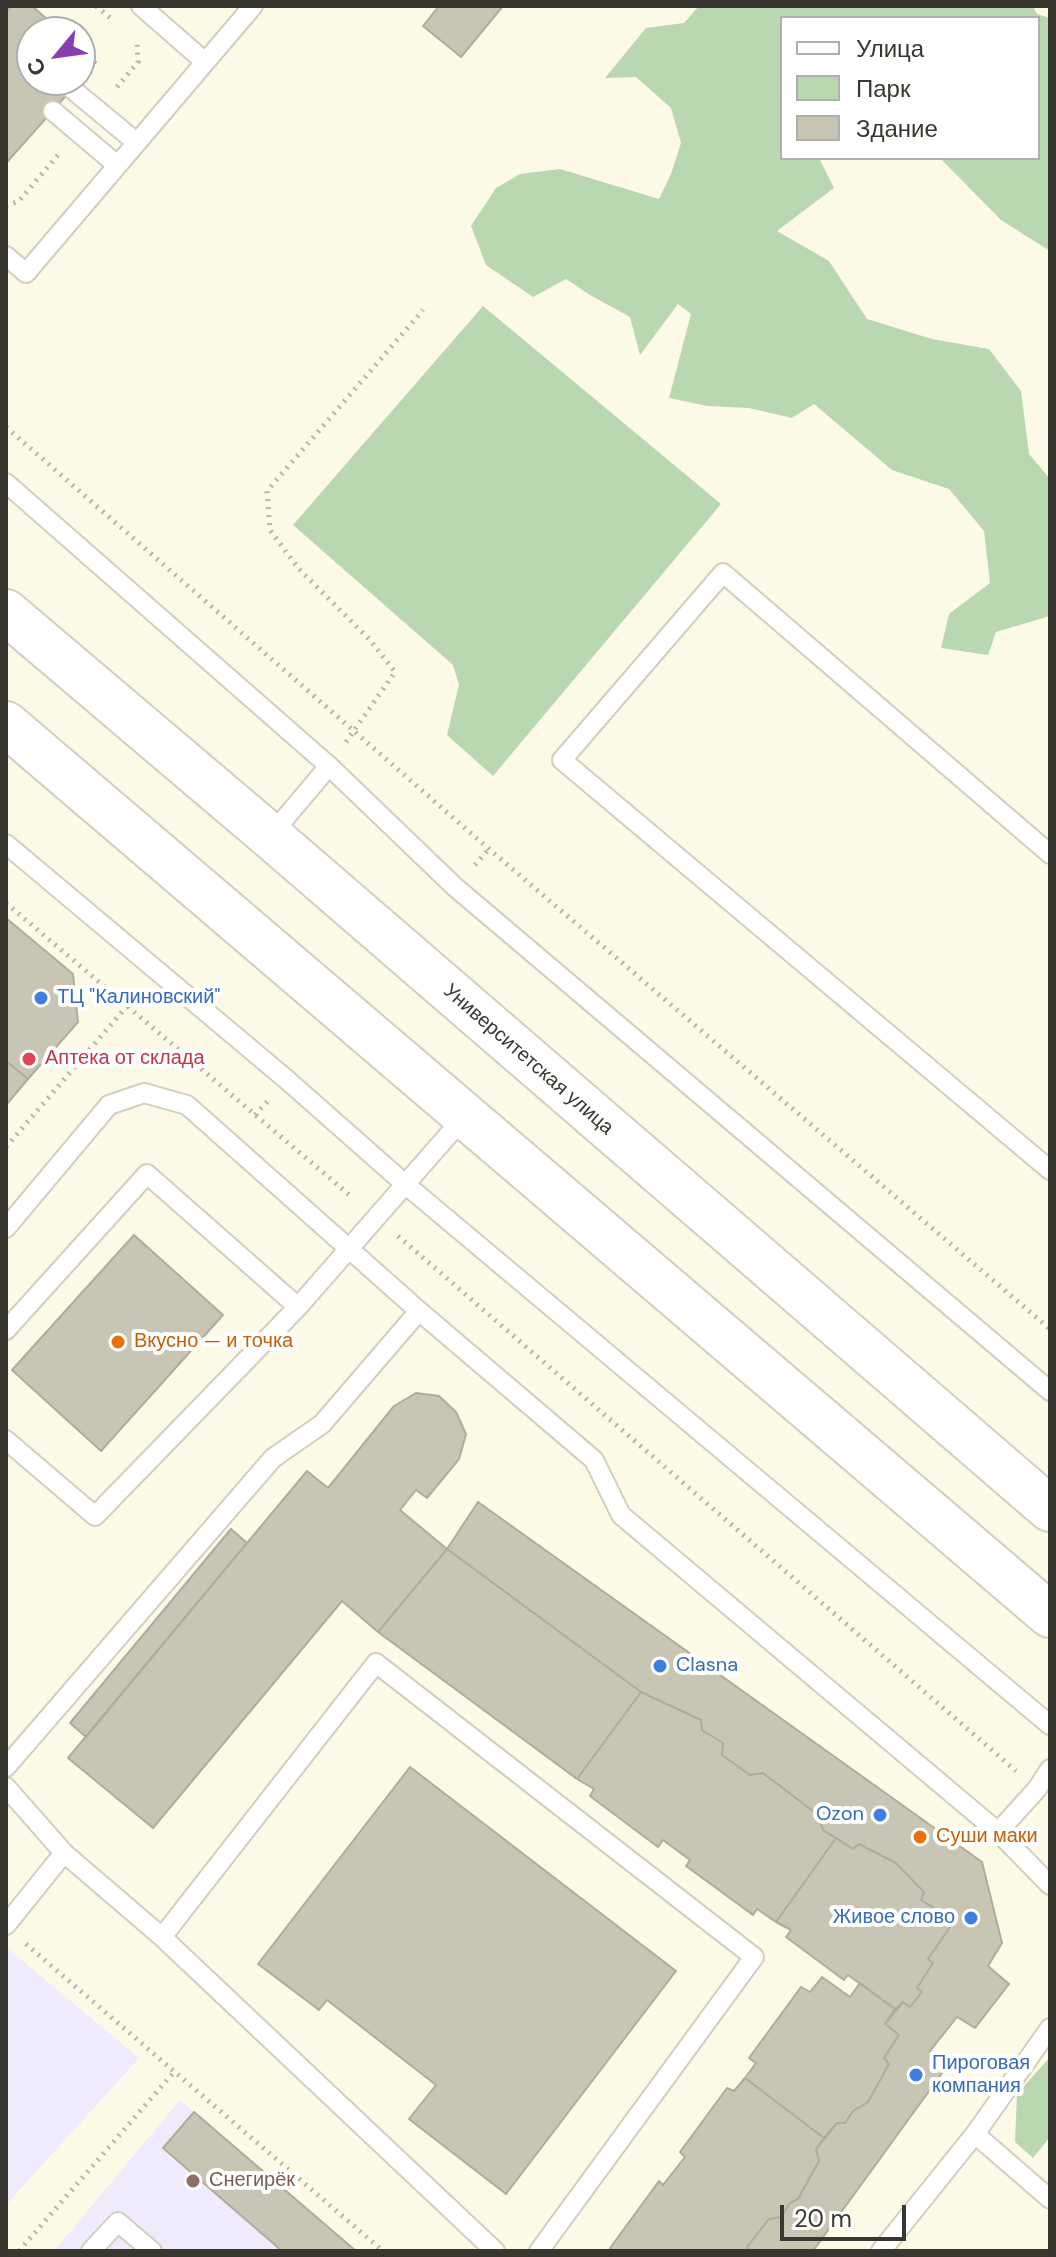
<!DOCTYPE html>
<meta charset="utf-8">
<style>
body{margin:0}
#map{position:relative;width:1056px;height:2257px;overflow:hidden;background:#fcf9e7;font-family:"DM Sans",sans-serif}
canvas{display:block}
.frame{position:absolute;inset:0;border:8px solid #383730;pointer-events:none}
.legend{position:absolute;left:780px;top:16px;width:260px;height:144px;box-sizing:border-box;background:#fff;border:2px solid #afafac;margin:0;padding:10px 14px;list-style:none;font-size:24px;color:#383730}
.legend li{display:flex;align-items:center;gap:16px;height:40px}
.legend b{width:40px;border:2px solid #afafac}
.north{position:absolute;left:16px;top:16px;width:80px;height:80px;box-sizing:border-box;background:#fff;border:2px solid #afafac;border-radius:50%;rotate:241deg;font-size:22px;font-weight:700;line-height:32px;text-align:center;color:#383730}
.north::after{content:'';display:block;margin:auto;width:28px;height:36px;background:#893eaf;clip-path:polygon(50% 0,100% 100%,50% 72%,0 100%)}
.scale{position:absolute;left:780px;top:2205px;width:126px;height:36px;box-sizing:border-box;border:4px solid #383730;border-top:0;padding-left:10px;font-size:24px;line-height:28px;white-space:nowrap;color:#383730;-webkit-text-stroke:6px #fff;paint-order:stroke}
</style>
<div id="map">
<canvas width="1056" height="2257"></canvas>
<div class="frame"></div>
<ul class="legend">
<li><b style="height:10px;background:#fff"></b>Улица</li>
<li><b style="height:22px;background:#b9d8b1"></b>Парк</li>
<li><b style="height:22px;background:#c8c5b4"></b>Здание</li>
</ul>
<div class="north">С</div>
<div class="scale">20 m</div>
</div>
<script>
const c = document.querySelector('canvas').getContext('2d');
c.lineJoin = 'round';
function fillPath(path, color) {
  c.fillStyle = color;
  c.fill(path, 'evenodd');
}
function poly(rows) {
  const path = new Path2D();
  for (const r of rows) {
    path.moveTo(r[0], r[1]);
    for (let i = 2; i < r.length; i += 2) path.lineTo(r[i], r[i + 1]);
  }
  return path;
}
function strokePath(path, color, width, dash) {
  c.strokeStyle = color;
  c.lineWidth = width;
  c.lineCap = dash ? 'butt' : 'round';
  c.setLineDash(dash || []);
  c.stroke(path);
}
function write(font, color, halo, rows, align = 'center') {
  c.font = font + ' "DM Sans",sans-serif';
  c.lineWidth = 8;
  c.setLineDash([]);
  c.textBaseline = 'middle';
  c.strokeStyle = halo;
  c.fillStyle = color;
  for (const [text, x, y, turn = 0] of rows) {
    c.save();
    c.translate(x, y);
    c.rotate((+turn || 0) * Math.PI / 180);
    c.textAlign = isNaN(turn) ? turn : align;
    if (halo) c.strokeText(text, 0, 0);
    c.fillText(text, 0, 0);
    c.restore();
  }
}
const education = poly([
 [6,1947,139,2058,6,2205],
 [180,2100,356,2251,54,2251]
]);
const green = poly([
 [699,6,1033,6,1037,14,1050,18,1050,251,1001,220,940,158,1038,158,1038,18,782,18,782,158,819,158,834,188,777,231,829,261,867,319,932,339,989,349,1021,391,1029,454,1050,479,1050,616,996,632,988,655,941,648,949,614,990,583,984,531,949,489,892,470,814,404,792,418,749,408,707,406,669,398,691,314,678,304,640,355,630,317,590,295,566,279,533,297,486,265,471,226,496,188,520,174,560,169,659,199,671,174,681,143,671,108,636,77,605,78,646,28,684,23],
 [483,306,721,504,493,776,447,735,459,685,453,665,293,525],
 [1050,2057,1050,2137,1033,2158,1015,2142,1017,2094]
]);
const building = poly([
 [11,6,32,6,62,32,32,32,32,80,80,80,80,48,96,62,7,162,6,12,11,6],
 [439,6,503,6,461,57,423,26,439,6],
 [6,918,73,974,78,1022,28,1079,6,1061,6,918],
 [6,1061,28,1079,6,1105,6,1061],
 [134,1235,223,1315,101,1451,12,1370,134,1235],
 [416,1393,439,1396,456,1412,466,1434,459,1459,427,1498,416,1490,400,1510,447,1549,378,1632,342,1601,153,1828,68,1758,307,1471,328,1488,394,1406,416,1393],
 [478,1502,982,1862,1002,1943,988,1966,1009,1984,975,2028,957,2017,930,2051,948,2065,813,2251,749,2251,747,2247,769,2219,781,2217,790,2203,798,2199,819,2161,816,2149,837,2123,845,2123,853,2111,868,2102,889,2064,884,2058,899,2035,885,2024,903,2002,910,2007,922,1992,917,1988,933,1963,928,1959,950,1927,945,1915,921,1900,924,1892,896,1863,859,1844,853,1849,823,1830,818,1815,763,1773,750,1775,722,1755,723,1743,702,1730,701,1720,641,1692,447,1549,478,1502],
 [231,1529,247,1543,86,1737,70,1723,231,1529],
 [447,1549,641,1692,577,1779,378,1632,447,1549],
 [641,1692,701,1720,702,1730,723,1743,722,1755,750,1775,763,1773,818,1815,823,1830,836,1838,776,1922,757,1909,753,1915,686,1866,690,1860,663,1840,658,1847,590,1796,594,1789,577,1779,641,1692],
 [410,1767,676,1971,506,2194,409,2119,436,2085,327,2000,319,2010,258,1964,410,1767],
 [836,1838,853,1849,859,1844,896,1863,924,1892,921,1900,945,1915,950,1927,928,1959,933,1963,917,1988,922,1992,910,2007,903,2002,895,2009,848,1975,844,1980,786,1937,791,1930,776,1922,836,1838],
 [822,1977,850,1997,860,1983,895,2009,885,2024,899,2035,884,2058,889,2064,868,2102,853,2111,845,2123,837,2123,824,2138,745,2078,756,2063,749,2058,801,1987,810,1992,822,1977],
 [745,2078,824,2138,816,2149,819,2161,798,2199,790,2203,781,2217,769,2219,747,2247,749,2251,614,2251,610,2248,659,2181,663,2185,685,2157,680,2152,727,2088,734,2091,745,2078],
 [194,2112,356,2251,282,2251,163,2148,194,2112]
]);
const path = poly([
 [96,6,114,21],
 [117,87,138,62,137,45],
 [6,206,19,201,58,155],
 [6,427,489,849,1050,1329],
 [346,742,395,672,370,640,298,568,270,530,267,491,423,310],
 [475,865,489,849],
 [6,903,353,1198],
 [255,1115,268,1101],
 [6,1147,127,1006],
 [398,1236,1016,1771],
 [26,1944,383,2251],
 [19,2251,174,2072]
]);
const lane = poly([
 [141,6,205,62],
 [72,89,136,142],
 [53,111,117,165],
 [6,256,26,273,253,6],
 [6,483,329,766,455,887,1050,1391],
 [270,836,329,766],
 [6,844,286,1079,405,1184,1050,1725],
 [1050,854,723,573,562,760,1050,1170],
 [6,1228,109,1105,144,1093,187,1105,419,1311,594,1460,621,1515,998,1832,1050,1885],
 [6,1330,147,1174,298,1307],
 [6,1440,95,1516,298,1307,465,1116],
 [6,1767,273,1458,322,1424,419,1311],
 [6,1787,64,1853,162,1937,495,2251],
 [998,1832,1037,1789,1050,1769],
 [6,1925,64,1853],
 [162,1937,376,1663,754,1957,539,2251],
 [975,2134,1050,2199],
 [91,2251,118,2222,152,2251],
 [881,2251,975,2134,1050,2028]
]);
const secondary = poly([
 [6,612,270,836,1050,1509],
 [6,724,1050,1615]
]);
const markers = [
 [41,998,8,"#3f7fe0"],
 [29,1059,8,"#e0444e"],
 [118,1342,8,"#e8710a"],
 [660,1666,8,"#3f7fe0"],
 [880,1815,8,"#3f7fe0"],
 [920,1837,8,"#e8710a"],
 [971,1918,8,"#3f7fe0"],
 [916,2075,8,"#3f7fe0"],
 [193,2181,8,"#8d6e63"]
];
const shopNames = [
 ["ТЦ \"Калиновский\"",57,998],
 ["Clasna",676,1666],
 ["Ozon",864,1815,"right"],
 ["Живое слово",955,1918,"right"],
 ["Пироговая",932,2064],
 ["компания",932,2087]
];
const healthNames = [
 ["Аптека от склада",45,1059]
];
const streetNames = [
 ["Университетская улица",528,1060,41]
];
const foodNames = [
 ["Вкусно — и точка",134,1342],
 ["Суши маки",936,1837]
];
const educationNames = [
 ["Снегирёк",209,2181]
];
fillPath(education, '#efebfd');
fillPath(green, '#b9d8b1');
fillPath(building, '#c8c5b4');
strokePath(building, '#afac9c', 2);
strokePath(lane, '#d2cfbe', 22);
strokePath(secondary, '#d2cfbe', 48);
strokePath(path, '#b6b4a6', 5, [2, 6]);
strokePath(lane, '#fff', 18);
strokePath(secondary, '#fff', 44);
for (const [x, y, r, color] of markers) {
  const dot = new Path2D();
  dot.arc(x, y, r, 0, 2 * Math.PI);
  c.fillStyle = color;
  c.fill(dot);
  strokePath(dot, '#fff', 3);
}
write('20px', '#366cbe', '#fff', shopNames, 'left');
write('20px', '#be3a42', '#fff', healthNames, 'left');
write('20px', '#383730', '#fff', streetNames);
write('20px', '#c56008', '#fff', foodNames, 'left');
write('20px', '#785e54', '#fff', educationNames, 'left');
</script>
